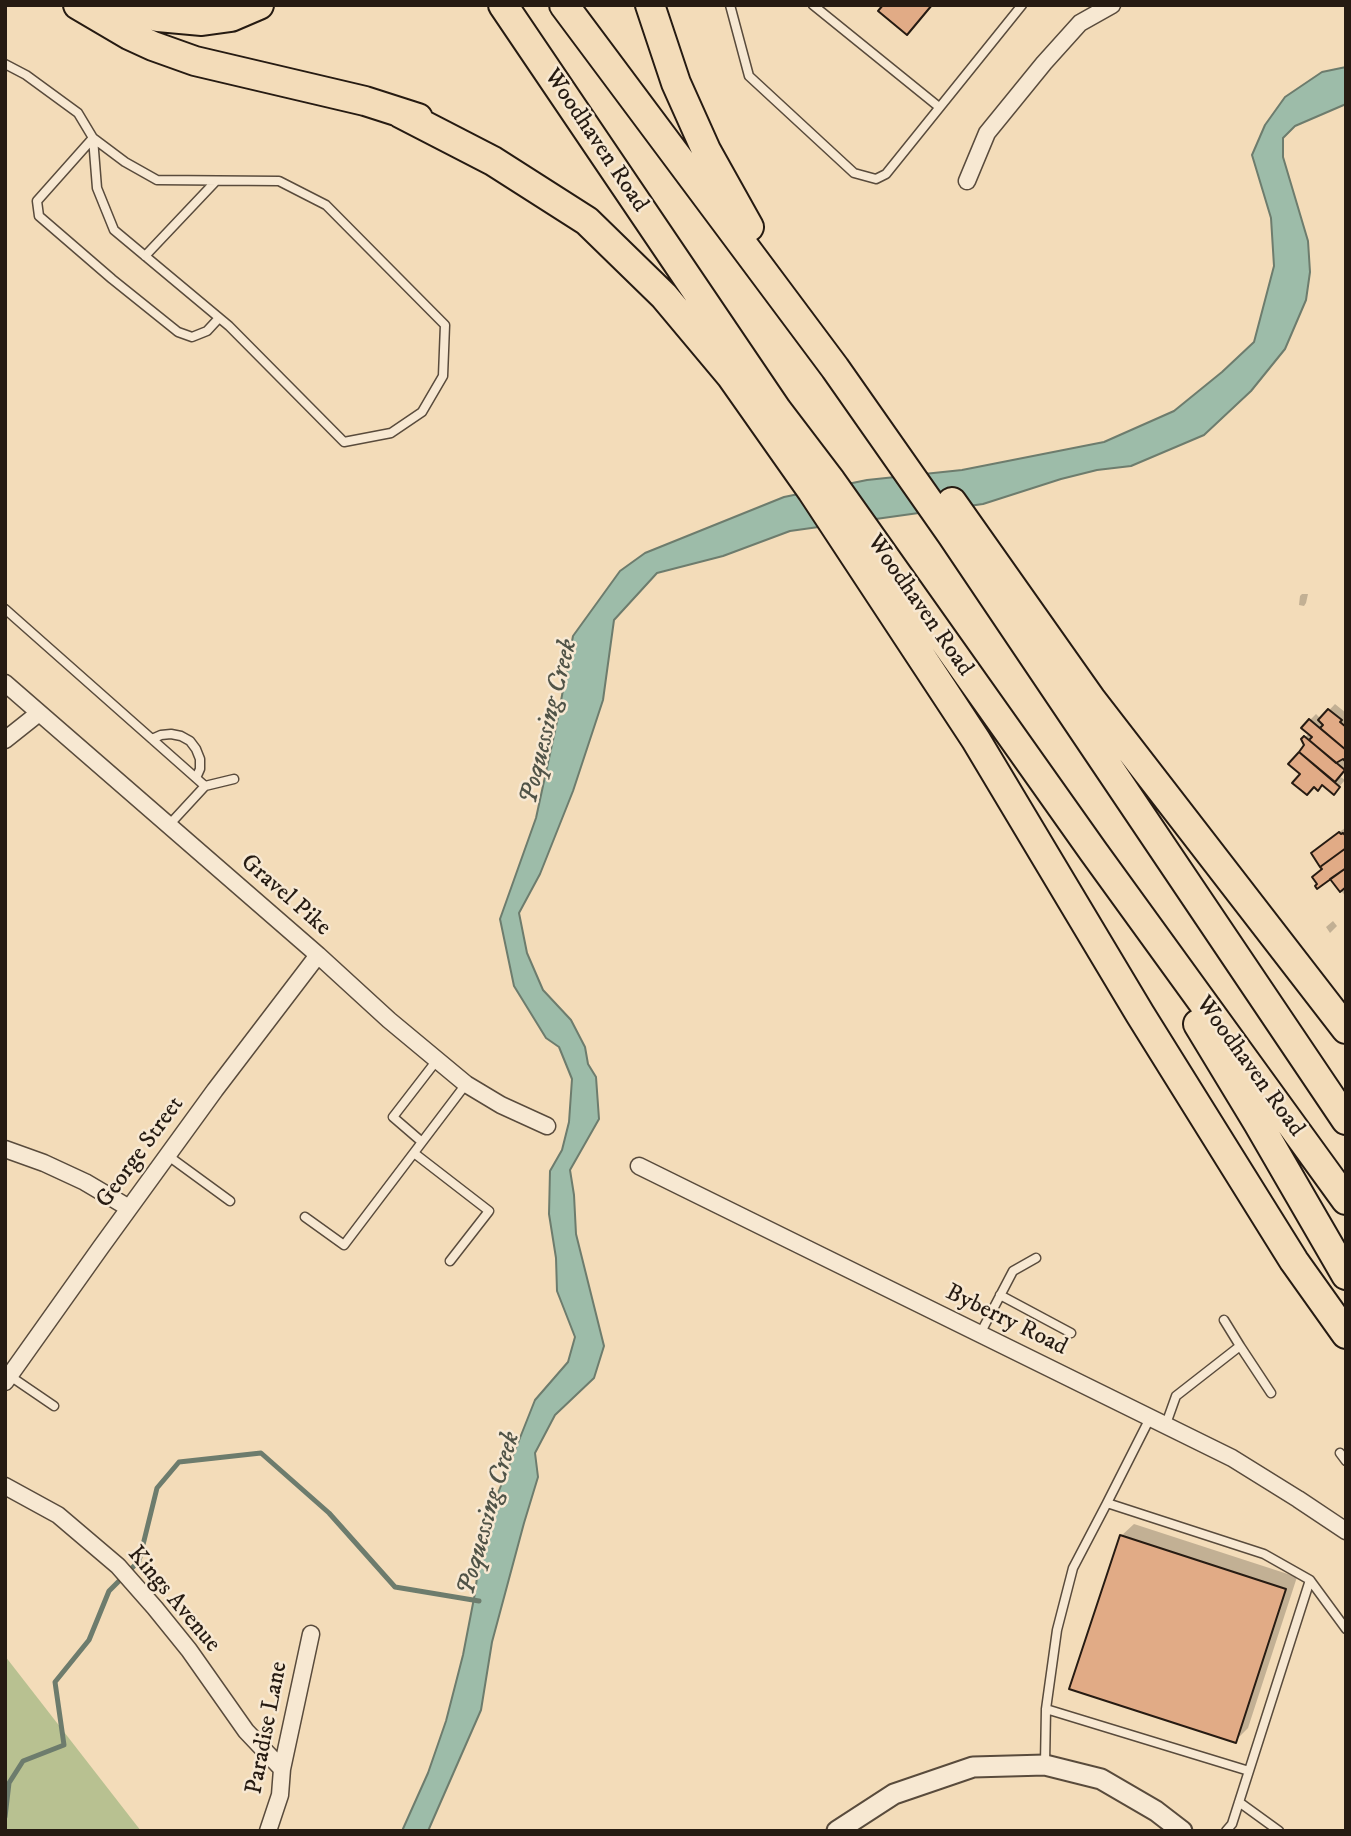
<!DOCTYPE html>
<style>
body{margin:0}
#map{position:relative;width:1351px;height:1836px;overflow:hidden;background:#f3dcb9;font-family:"IM FELL DW Pica",serif}
canvas{display:block}
.frame{position:absolute;inset:0;border:7px solid #261b12;pointer-events:none}
</style>
<div id="map">
<canvas width="1351" height="1836"></canvas>
<div class="frame"></div>
</div>
<script>
const c = document.querySelector('canvas').getContext('2d');
c.lineJoin = 'round';
function fillPath(path, color) {
  c.fillStyle = color;
  c.fill(path, 'evenodd');
}
function poly(rows) {
  const path = new Path2D();
  for (const r of rows) {
    path.moveTo(r[0], r[1]);
    for (let i = 2; i < r.length; i += 2) path.lineTo(r[i], r[i + 1]);
  }
  return path;
}
function strokePath(path, color, width, dash) {
  c.strokeStyle = color;
  c.lineWidth = width;
  c.lineCap = dash ? 'butt' : 'round';
  c.setLineDash(dash || []);
  c.stroke(path);
}
function write(font, color, halo, rows, align = 'center') {
  c.font = font + ' "IM FELL DW Pica",serif';
  c.lineWidth = 5;
  c.setLineDash([]);
  c.textBaseline = 'middle';
  c.strokeStyle = halo;
  c.fillStyle = color;
  for (const [text, x, y, turn = 0] of rows) {
    c.save();
    c.translate(x, y);
    c.rotate((+turn || 0) * Math.PI / 180);
    c.textAlign = isNaN(turn) ? turn : align;
    if (halo) c.strokeText(text, 0, 0);
    c.fillText(text, 0, 0);
    c.restore();
  }
}
const green = poly([
 [5,1656,141,1831,5,1831]
]);
const water = poly([
 [1346,67,1346,104,1295,126,1283,138,1283,157,1308,241,1310,272,1306,300,1285,349,1251,391,1204,435,1131,466,1097,470,1061,479,983,504,790,531,723,556,657,573,614,620,603,700,573,791,540,874,519,913,527,953,543,990,571,1020,585,1047,588,1064,596,1077,599,1119,570,1170,574,1195,576,1234,604,1346,594,1378,555,1415,535,1453,538,1477,524,1523,492,1642,481,1710,428,1831,402,1831,428,1773,446,1721,463,1655,475,1593,483,1531,535,1400,568,1362,575,1337,557,1291,556,1258,549,1214,550,1171,562,1150,569,1122,572,1079,559,1047,546,1038,514,986,500,919,536,818,558,717,573,636,620,571,645,553,784,497,867,480,962,470,1104,442,1174,411,1222,372,1254,342,1274,266,1271,218,1252,155,1265,125,1285,97,1322,72,1346,67]
]);
const shadow = poly([
 [1302,594,1308,594,1306,603,1304,606,1299,605,1300,596],
 [1335,704,1346,713,1344,715,1346,717,1346,768,1339,776,1345,780,1339,787,1323,783,1302,774,1290,764,1306,746,1303,740,1309,733,1303,727,1316,714,1321,719],
 [1346,827,1346,897,1324,868,1319,848],
 [1333,921,1337,926,1330,933,1326,927],
 [1134,1524,1297,1577,1248,1728,1235,1741,1121,1536]
]);
const stream = poly([
 [5,1817,9,1783,23,1761,64,1745,55,1682,89,1640,109,1591,139,1561,157,1488,179,1462,261,1453,329,1513,395,1587,479,1601]
]);
const building = poly([
 [883,5,932,5,907,35,878,11,883,5],
 [1328,709,1342,720,1340,722,1346,727,1346,750,1320,728,1323,725,1318,720,1328,709],
 [1309,719,1346,750,1345,761,1343,759,1336,763,1309,740,1312,737,1301,728,1309,719],
 [1304,736,1345,770,1335,782,1299,752,1304,745,1301,739,1304,736],
 [1299,752,1340,787,1334,795,1322,785,1318,791,1314,787,1307,795,1292,783,1300,774,1288,764,1299,752],
 [1339,832,1341,834,1343,833,1346,836,1346,848,1320,867,1311,853,1339,832],
 [1346,848,1346,868,1317,889,1315,886,1317,884,1312,877,1322,869,1320,867,1346,848],
 [1346,868,1346,887,1340,892,1330,879,1346,868],
 [1120,1535,1286,1589,1236,1743,1069,1689,1120,1535]
]);
const service = poly([
 [730,5,749,76,854,173,876,179,886,174,1022,5],
 [813,5,939,107],
 [5,64,26,75,78,113,93,138,125,162,157,180,279,181,326,205,445,325,443,376,422,412,391,433,344,442,229,326,114,230,97,188,93,138],
 [93,138,37,201,39,216,112,279,178,332,192,337,207,331,219,318],
 [145,256,216,181],
 [5,609,205,786,169,825],
 [152,739,161,735,171,734,181,736,190,741,196,749,200,759,200,769,196,778],
 [205,786,234,779],
 [422,1142,393,1117,437,1060],
 [414,1153,489,1211,450,1261],
 [167,1155,230,1201],
 [305,1217,344,1245,466,1084],
 [1000,1295,1071,1333],
 [1224,1320,1240,1346],
 [980,1334,1013,1271,1036,1258],
 [10,1376,54,1406],
 [1166,1424,1176,1396,1240,1346,1271,1393],
 [1340,1453,1346,1461],
 [1107,1503,1150,1418],
 [1046,1709,1249,1771],
 [1045,1764,1046,1709,1057,1630,1073,1568,1107,1503,1264,1554,1310,1580],
 [1239,1802,1279,1831],
 [1226,1831,1232,1824,1310,1580,1346,1629]
]);
const minor = poly([
 [967,181,987,133,1044,63,1080,23,1112,5],
 [5,683,318,955,389,1020,466,1084,501,1105,547,1126],
 [5,740,39,713],
 [5,1149,44,1163,85,1182,129,1208],
 [639,1166,1232,1458,1298,1499,1346,1531],
 [5,1382,101,1247,215,1090,318,955],
 [5,1486,58,1515,118,1566,155,1608,189,1650,246,1731,282,1769],
 [268,1831,280,1795,282,1769,311,1634]
]);
const tertiary = poly([
 [837,1831,894,1794,973,1767,1045,1765,1101,1779,1156,1811,1182,1831]
]);
const motorway = poly([
 [78,5,129,35,153,46,195,61,365,101,418,118],
 [119,5,158,17,202,21,231,17,259,5],
 [503,5,777,410,831,481,1093,851,1346,1200],
 [564,5,835,368,952,535,1346,1120],
 [650,5,676,83,706,150,749,227],
 [400,113,493,161,587,221,664,296,731,376,812,491,976,740,1140,1014,1294,1261,1346,1334],
 [952,502,1091,699,1346,1029],
 [1198,1024,1258,1123,1346,1275]
]);
const streetNames = [
 ["Woodhaven Road",595,141,56],
 ["Woodhaven Road",919,606,55],
 ["Gravel Pike",285,896,41],
 ["Woodhaven Road",1249,1067,54],
 ["George Street",141,1153,-54],
 ["Byberry Road",1006,1321,26],
 ["Kings Avenue",173,1600,50],
 ["Paradise Lane",268,1728,-79]
];
const waterNames = [
 ["Poquessing Creek",550,722,-76],
 ["Poquessing Creek",490,1514,-74]
];
fillPath(green, '#b8c191');
fillPath(water, '#9dbca9');
strokePath(water, '#6d7c6d', 2);
fillPath(shadow, '#0003');
strokePath(stream, '#6d7c6d', 5);
fillPath(building, '#e1ab86');
strokePath(building, '#261b12', 2);
strokePath(service, '#594b3c', 11);
strokePath(minor, '#594b3c', 19);
strokePath(tertiary, '#594b3c', 23);
strokePath(motorway, '#261b12', 32);
strokePath(service, '#f7e8d2', 8);
strokePath(minor, '#f7e8d2', 16);
strokePath(tertiary, '#f7e8d2', 19);
strokePath(motorway, '#f3dcb9', 28);
write('24px', '#261b12', '#f7e8d2', streetNames);
write('italic 26px', '#505347', '#f7e8d2', waterNames);
</script>
